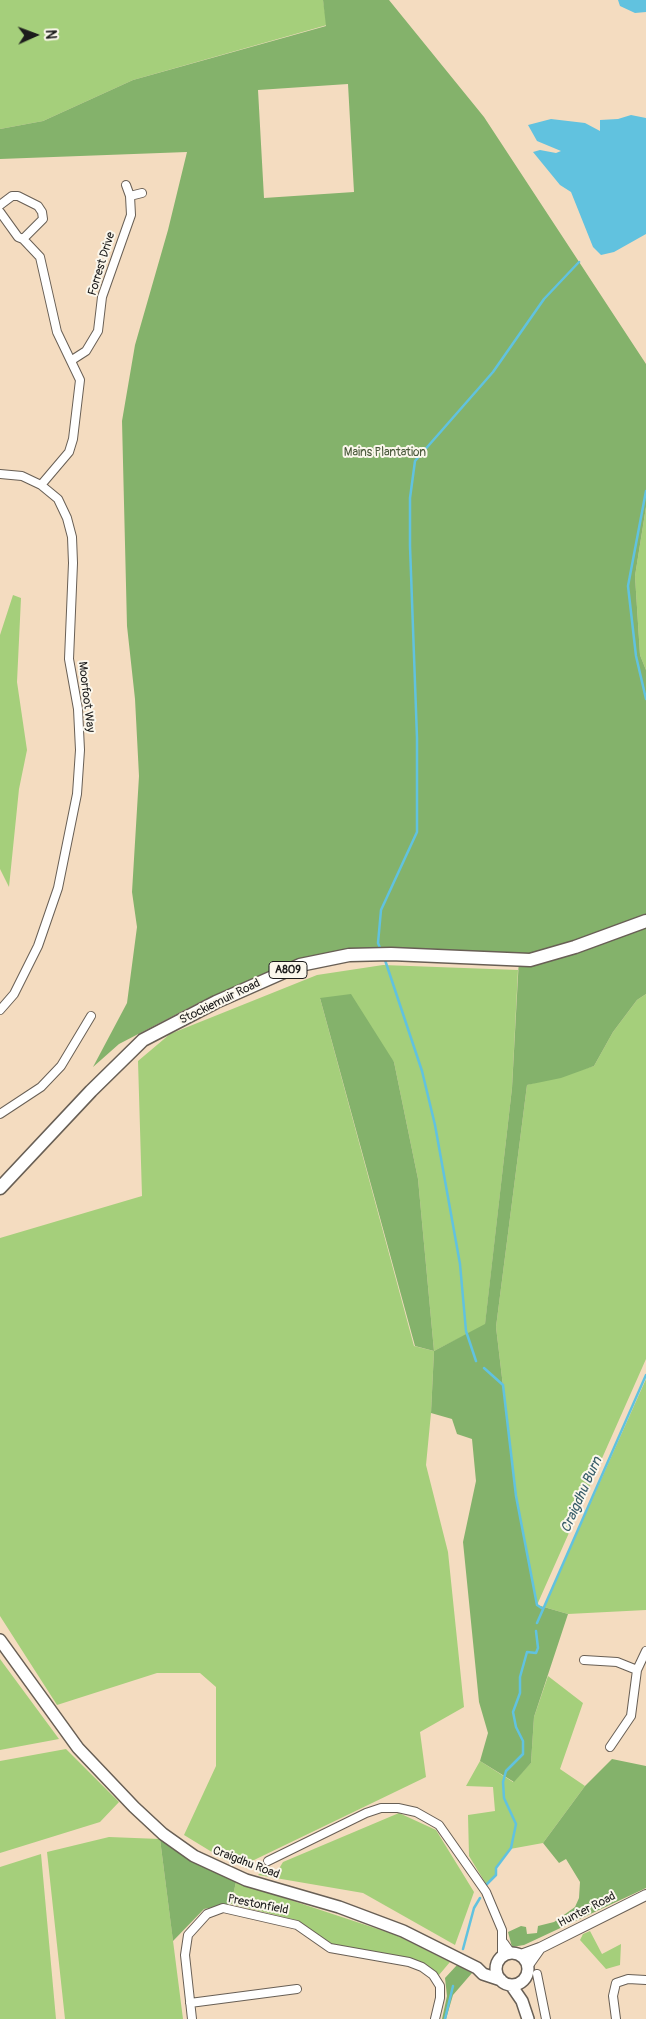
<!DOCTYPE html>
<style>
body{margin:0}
#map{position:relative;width:646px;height:2019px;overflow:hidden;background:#f4dcc0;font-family:Pangolin,sans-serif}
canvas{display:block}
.north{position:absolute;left:10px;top:10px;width:50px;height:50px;-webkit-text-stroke:4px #fbf7ec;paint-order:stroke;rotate:88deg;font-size:14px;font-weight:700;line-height:20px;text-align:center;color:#1c1c1c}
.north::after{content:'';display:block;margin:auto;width:18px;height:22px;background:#1c1c1c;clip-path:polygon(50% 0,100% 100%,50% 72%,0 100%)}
</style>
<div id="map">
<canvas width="646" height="2019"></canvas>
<div class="north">N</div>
</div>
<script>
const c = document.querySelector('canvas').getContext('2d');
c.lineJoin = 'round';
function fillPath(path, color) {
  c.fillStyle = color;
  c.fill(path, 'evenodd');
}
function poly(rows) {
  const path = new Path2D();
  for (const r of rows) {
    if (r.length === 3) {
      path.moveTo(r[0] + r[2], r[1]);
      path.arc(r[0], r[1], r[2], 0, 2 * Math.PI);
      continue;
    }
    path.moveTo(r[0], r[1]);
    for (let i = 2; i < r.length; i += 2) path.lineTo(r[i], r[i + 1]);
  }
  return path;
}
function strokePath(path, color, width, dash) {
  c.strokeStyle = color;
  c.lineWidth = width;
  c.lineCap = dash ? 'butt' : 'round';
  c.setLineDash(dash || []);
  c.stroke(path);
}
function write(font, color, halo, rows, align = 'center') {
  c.font = font + ' Pangolin,sans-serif';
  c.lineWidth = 4;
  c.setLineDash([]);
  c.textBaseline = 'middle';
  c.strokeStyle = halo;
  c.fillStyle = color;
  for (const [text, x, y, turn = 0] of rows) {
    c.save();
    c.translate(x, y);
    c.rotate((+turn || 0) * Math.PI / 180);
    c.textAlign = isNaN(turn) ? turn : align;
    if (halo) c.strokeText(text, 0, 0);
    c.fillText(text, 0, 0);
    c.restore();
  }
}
const green = poly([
 [0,0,323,0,327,25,133,80,43,121,0,129],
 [646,507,646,670,640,655,635,576],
 [13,595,21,598,17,682,27,750,19,789,9,887,0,869,0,635],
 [383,965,518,970,512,1088,485,1325,434,1351,431,1413,426,1465,448,1552,464,1707,420,1732,426,1777,252,1861,225,1860,184,1835,216,1766,216,1687,200,1673,157,1673,57,1705,0,1616,0,1238,142,1196,138,1061,170,1034,317,975],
 [320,998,394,1062,418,1179,434,1351,414,1346],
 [646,994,646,1359,537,1605,516,1496,496,1327,527,1085,594,1066,613,1032,637,1000],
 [646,1379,646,1610,568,1614,544,1607],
 [0,1659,59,1739,0,1750],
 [548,1676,583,1703,560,1769,585,1786,543,1843,510,1849,496,1868,496,1875,486,1884,469,1856,468,1815,495,1811,493,1787,466,1786,480,1761,513,1782,531,1763,534,1717],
 [66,1749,119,1802,100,1822,0,1853,0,1761],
 [399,1813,436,1830,474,1892,455,1945,363,1893,258,1875,263,1870,277,1872,283,1862],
 [109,1837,160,1839,183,2019,65,2019,47,1852],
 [41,1854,56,2019,0,2019,0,1867],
 [236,1882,396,1935,450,1962,439,1975,416,1960,335,1947,296,1920,231,1904],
 [590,1931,602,1954,621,1944,620,1965,606,1969,580,1940,583,1934]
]);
const forest = poly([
 [323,0,389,0,484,117,646,364,646,507,635,576,640,655,646,670,646,994,637,1000,613,1032,594,1066,561,1078,527,1085,496,1327,516,1496,537,1605,568,1614,534,1717,531,1763,514,1782,480,1761,488,1733,479,1702,463,1542,476,1481,472,1439,457,1434,452,1419,431,1413,434,1351,415,1346,320,998,351,994,394,1062,418,1179,434,1351,485,1324,512,1088,519,958,350,948,314,957,200,1002,119,1044,93,1067,127,1003,137,927,132,892,139,776,135,699,127,626,122,421,135,345,168,230,187,152,0,159,0,129,43,121,133,80,326,26],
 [348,84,354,192,264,198,258,90],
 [612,1759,646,1766,646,1888,524,1945,512,1947,508,1932,521,1926,526,1927,527,1934,537,1933,538,1926,554,1922,575,1907,579,1898,580,1882,566,1859,559,1863,543,1843,585,1786],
 [160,1839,236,1882,231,1904,204,1909,173,1941],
 [457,1965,472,1973,453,1995,446,2019,442,2019,447,1996,445,1978]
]);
const water = poly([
 [618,0,646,0,646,12,635,13,620,6],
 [631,115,646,118,646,234,614,252,601,255,593,247,571,192,560,185,533,152,540,150,556,153,561,151,537,141,528,125,551,119,585,123,600,131,600,120,618,119]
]);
const stream = poly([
 [646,491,628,586,636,656,646,699],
 [380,948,378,943,381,910,417,832,417,738,410,546,410,498,415,461,493,372,544,299,579,262],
 [385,960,422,1071,435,1125,460,1264,466,1331,476,1361],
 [484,1368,503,1385,516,1496,537,1605,543,1609],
 [537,1623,646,1375],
 [486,1885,496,1875,496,1868,511,1848,516,1824,504,1798,503,1782,506,1771,523,1754,523,1741,516,1727,513,1712,520,1693,520,1677,527,1652,536,1653,538,1648,536,1631],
 [463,1949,474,1908,480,1898],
 [445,2019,453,1986]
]);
const minor = poly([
 [130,196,142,193],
 [0,205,12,196,18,196,38,206,42,212,43,219,23,239,18,237,0,212],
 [23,239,40,257,57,332,80,380,73,439,69,452,41,485],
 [72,360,86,351,98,331,102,297,131,215,130,196,126,185],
 [0,474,22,476,41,485,58,499,67,518,72,537,73,563,69,659,78,709,80,750,77,794,58,888,38,946,14,994,0,1010],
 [0,1114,41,1087,61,1066,91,1016],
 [584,1660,617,1662,637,1670],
 [610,1747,631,1716,637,1670,646,1651],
 [268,1861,366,1813,381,1808,398,1808,416,1812,439,1825,486,1892,502,1930,502,1957],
 [504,1943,511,1953],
 [537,1974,546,2019],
 [190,2003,297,1989],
 [192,2019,185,1955,188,1935,207,1914,223,1908,297,1925,330,1948,409,1962,422,1967,433,1975,440,1986,440,1998,435,2019],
 [616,2019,613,1996,616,1983,628,1979,646,1980]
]);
const tertiary = poly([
 [521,1955,540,1948,646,1895],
 [528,1965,540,1948]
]);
const secondary = poly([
 [0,1640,78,1748,134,1807,163,1834,194,1856,246,1880,339,1907,403,1931,477,1968,483,1974,501,1980],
 [512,1969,16],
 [511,1985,522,2001,528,2019]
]);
const primary = poly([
 [0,1188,91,1091,143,1040,216,1002,300,965,349,955,391,954,530,960,575,947,646,921]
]);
const shields = [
 [288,970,38]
];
const shieldNames = [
 ["A809",288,970]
];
const streetNames = [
 ["Forrest Drive",102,264,-73],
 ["Moorfoot Way",86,697,83],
 ["Stockiemuir Road",220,1002,-26],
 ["Craigdhu Road",246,1863,21],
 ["Prestonfield",258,1905,11],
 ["Hunter Road",587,1910,-27]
];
const parkNames = [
 ["Mains Plantation",385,453]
];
const waterNames = [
 ["Craigdhu Burn",582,1495,-66]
];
fillPath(green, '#a5cf7b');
fillPath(forest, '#84b26b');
fillPath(water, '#61c2df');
strokePath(stream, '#61c2df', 2.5);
strokePath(minor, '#685f55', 10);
strokePath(tertiary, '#685f55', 12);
strokePath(secondary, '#685f55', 14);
strokePath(primary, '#685f55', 15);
strokePath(minor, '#fff', 8);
strokePath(tertiary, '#fff', 10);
strokePath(secondary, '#fff', 11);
strokePath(primary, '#fff', 12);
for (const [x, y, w] of shields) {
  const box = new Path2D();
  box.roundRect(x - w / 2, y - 8.5, w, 17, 4);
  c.fillStyle = '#fbf7ec';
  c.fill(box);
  strokePath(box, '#1c1c1c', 1);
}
write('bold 11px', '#1c1c1c', null, shieldNames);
write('12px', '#1c1c1c', '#fbf7ec', streetNames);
write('12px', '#4c5b3d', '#fbf7ec', parkNames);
write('italic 14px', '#385e6a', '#fbf7ec', waterNames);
</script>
